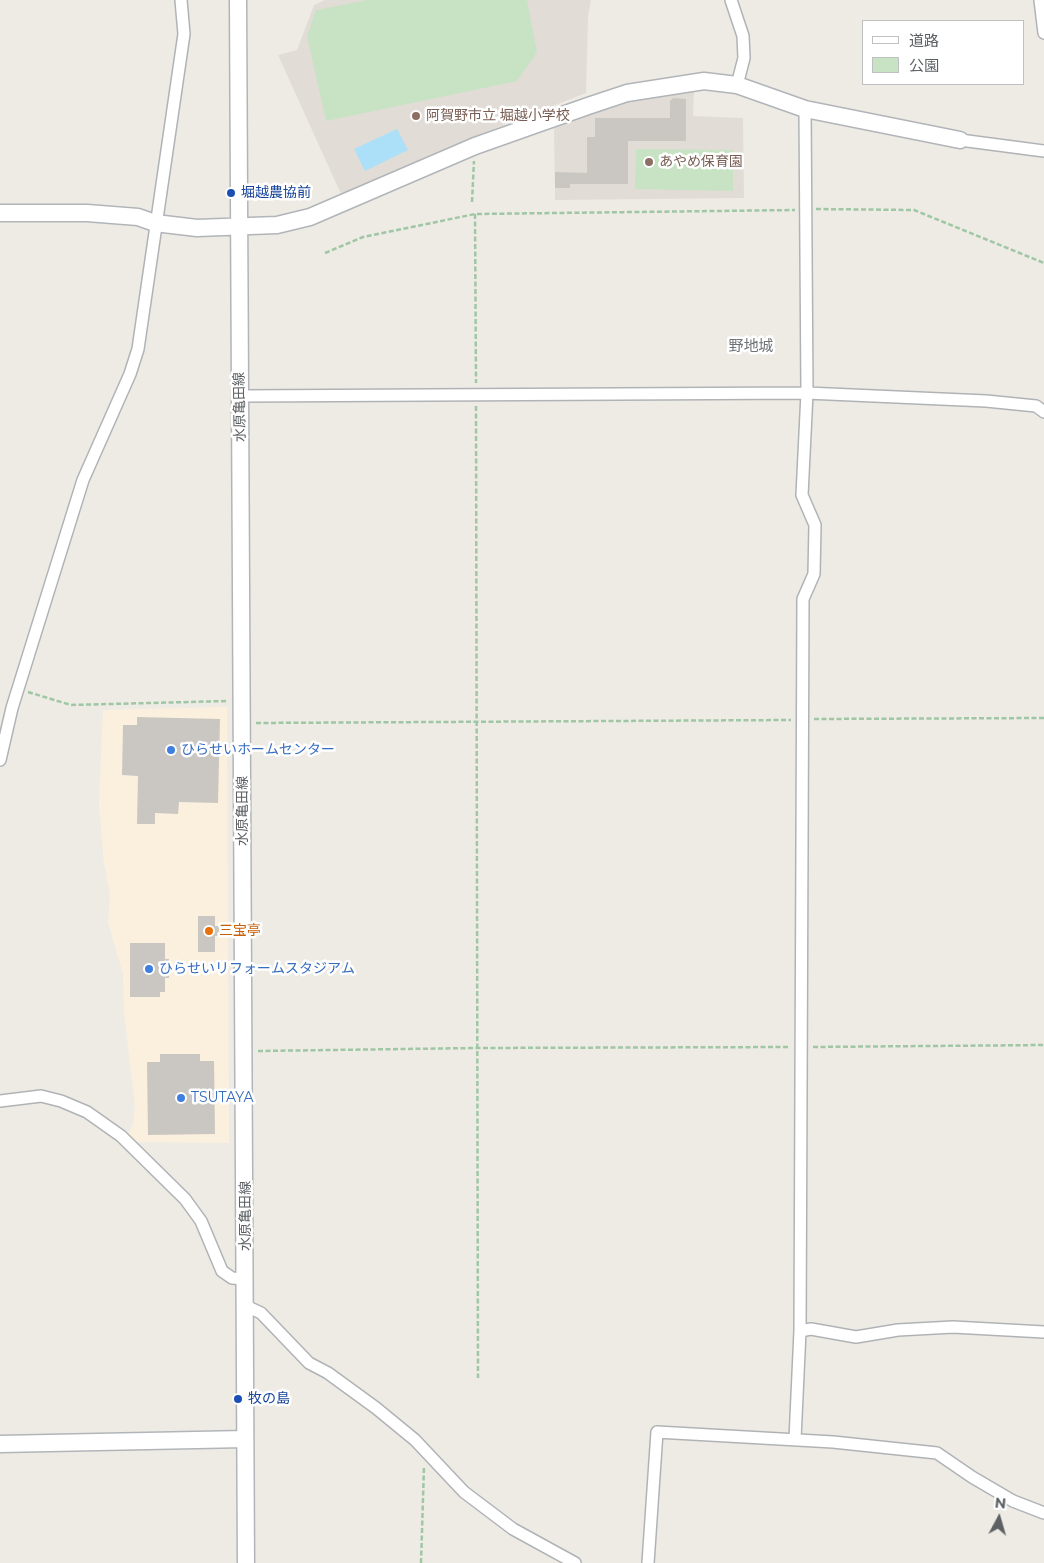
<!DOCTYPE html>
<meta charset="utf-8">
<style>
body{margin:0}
#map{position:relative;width:1044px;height:1563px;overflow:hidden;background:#eeebe5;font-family:Montserrat,"Noto Sans JP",sans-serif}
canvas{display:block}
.legend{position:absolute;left:862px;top:20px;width:162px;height:65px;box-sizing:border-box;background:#fff;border:1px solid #bec0c1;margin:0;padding:6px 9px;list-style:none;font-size:15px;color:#5d6164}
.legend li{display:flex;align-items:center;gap:10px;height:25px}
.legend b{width:25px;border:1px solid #bec0c1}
.north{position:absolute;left:974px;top:1493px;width:50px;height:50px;-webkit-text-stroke:4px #fff;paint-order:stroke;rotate:6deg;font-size:14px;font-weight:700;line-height:20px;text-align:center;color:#5d6164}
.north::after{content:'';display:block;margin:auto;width:18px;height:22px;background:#5d6164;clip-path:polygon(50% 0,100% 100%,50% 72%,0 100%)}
</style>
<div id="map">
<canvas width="1044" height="1563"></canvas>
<ul class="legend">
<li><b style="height:6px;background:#fff"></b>道路</li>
<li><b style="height:14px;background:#c8e3c4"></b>公園</li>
</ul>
<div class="north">N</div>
</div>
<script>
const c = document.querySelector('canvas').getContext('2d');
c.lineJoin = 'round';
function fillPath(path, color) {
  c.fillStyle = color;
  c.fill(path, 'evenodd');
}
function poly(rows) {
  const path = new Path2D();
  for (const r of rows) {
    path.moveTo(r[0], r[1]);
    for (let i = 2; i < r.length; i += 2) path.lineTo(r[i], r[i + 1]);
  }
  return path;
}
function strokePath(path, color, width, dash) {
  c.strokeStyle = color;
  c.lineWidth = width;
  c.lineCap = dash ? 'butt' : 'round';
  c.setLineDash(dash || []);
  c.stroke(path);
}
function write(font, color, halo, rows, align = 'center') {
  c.font = font + ' Montserrat,"Noto Sans JP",sans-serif';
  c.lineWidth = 5;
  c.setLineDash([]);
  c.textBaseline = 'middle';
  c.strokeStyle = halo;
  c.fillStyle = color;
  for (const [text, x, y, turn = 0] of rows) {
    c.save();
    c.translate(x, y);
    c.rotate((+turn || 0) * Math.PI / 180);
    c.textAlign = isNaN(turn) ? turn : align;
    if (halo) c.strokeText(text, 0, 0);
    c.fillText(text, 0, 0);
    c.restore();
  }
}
const commercial = poly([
 [227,707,229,1143,137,1142,128,1134,133,1125,135,1106,124,1013,123,974,108,922,110,895,104,863,99,805,103,710]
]);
const education = poly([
 [325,0,591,0,588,16,586,93,468,139,341,194,278,55,297,50,314,5],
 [694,90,693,116,743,118,744,198,555,200,554,125,604,106]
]);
const green = poly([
 [368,0,527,0,537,52,517,81,326,121,307,36,316,10],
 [636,149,733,150,733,191,635,189]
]);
const water = poly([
 [397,129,408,150,365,171,354,149]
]);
const building = poly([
 [673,98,686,99,686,141,628,141,628,184,570,184,570,188,555,188,555,172,587,173,587,137,595,137,595,118,670,118,670,101],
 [137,717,220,719,218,803,179,802,178,814,155,813,155,824,137,824,138,776,122,775,123,725,137,725],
 [198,916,215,916,215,926,220,926,220,936,215,936,215,952,198,952],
 [130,943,165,943,165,959,169,959,169,978,165,978,165,992,160,992,160,997,130,997],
 [160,1054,200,1054,200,1061,214,1061,215,1134,148,1135,147,1062,160,1062]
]);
const path = poly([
 [472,202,474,161],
 [816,209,914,210,1044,263],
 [475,214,476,383],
 [325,253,363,237,475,214,795,210],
 [476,406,478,1378],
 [28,692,71,705,228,701],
 [814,719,1044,718],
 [256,723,791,720],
 [813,1047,1044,1045],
 [258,1051,476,1048,790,1047],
 [421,1563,424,1466]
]);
const street = poly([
 [731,0,743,36,744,58,737,85],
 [1040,0,1044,33],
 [960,140,1044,151],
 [241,396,807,393,986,401,1036,406,1044,412],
 [0,760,12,708,83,480,130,374,138,349,184,34,181,0],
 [0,1101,41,1096,61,1101,87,1112,121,1136,185,1199,201,1221,222,1271,232,1278,246,1279],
 [246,1306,261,1313,309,1363,328,1373,376,1408,415,1440,464,1492,513,1529,575,1563],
 [800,1331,811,1329,856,1337,898,1330,953,1327,1044,1332],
 [795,1439,800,1331,803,599,814,574,815,525,802,495,807,393,805,109],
 [648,1563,657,1432,833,1442,937,1453,972,1477,1013,1501,1044,1513]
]);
const secondary = poly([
 [238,0,246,1563],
 [0,213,87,213,138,217,155,223,197,228,277,225,310,217,475,146,588,106,627,93,704,81,737,85,805,109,960,140],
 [0,1444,245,1439]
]);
const markers = [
 [416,116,5,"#8d6e63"],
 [649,162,5,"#8d6e63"],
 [231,193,5,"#1a4fb4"],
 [171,750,5,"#3f7fe0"],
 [209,931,5,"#e8710a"],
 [149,969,5,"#3f7fe0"],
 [181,1098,5,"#3f7fe0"],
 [238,1399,5,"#1a4fb4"]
];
const educationNames = [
 ["阿賀野市立 堀越小学校",426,116],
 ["あやめ保育園",659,162]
];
const transitNames = [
 ["堀越農協前",241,193],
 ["牧の島",248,1399]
];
const streetNames = [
 ["水原亀田線",240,407,-91],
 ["水原亀田線",243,811,-90],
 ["水原亀田線",246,1216,-90]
];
const shopNames = [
 ["ひらせいホームセンター",181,750],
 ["ひらせいリフォームスタジアム",159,969],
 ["TSUTAYA",191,1098]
];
const foodNames = [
 ["三宝亭",219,931]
];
const neighbourhoodNames = [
 ["野地城",751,347]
];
fillPath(commercial, '#fbf0dd');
fillPath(education, '#e1dcd6');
fillPath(green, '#c8e3c4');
fillPath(water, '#abe0f8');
fillPath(building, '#cac6c1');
strokePath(street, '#b0b3b6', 14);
strokePath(secondary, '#b1b5b9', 19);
strokePath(path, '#9fc6a5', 2.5, [5, 2.5]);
strokePath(street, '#fff', 11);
strokePath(secondary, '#fff', 16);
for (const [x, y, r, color] of markers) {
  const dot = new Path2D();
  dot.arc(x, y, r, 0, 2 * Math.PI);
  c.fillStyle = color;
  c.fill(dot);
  strokePath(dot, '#fff', 2);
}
write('14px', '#785e54', '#fff', educationNames, 'left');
write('14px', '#164399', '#fff', transitNames, 'left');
write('14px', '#5d6164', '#fff', streetNames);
write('14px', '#366cbe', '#fff', shopNames, 'left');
write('14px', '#c56008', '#fff', foodNames, 'left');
write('15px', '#6e7376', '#fff', neighbourhoodNames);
</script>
